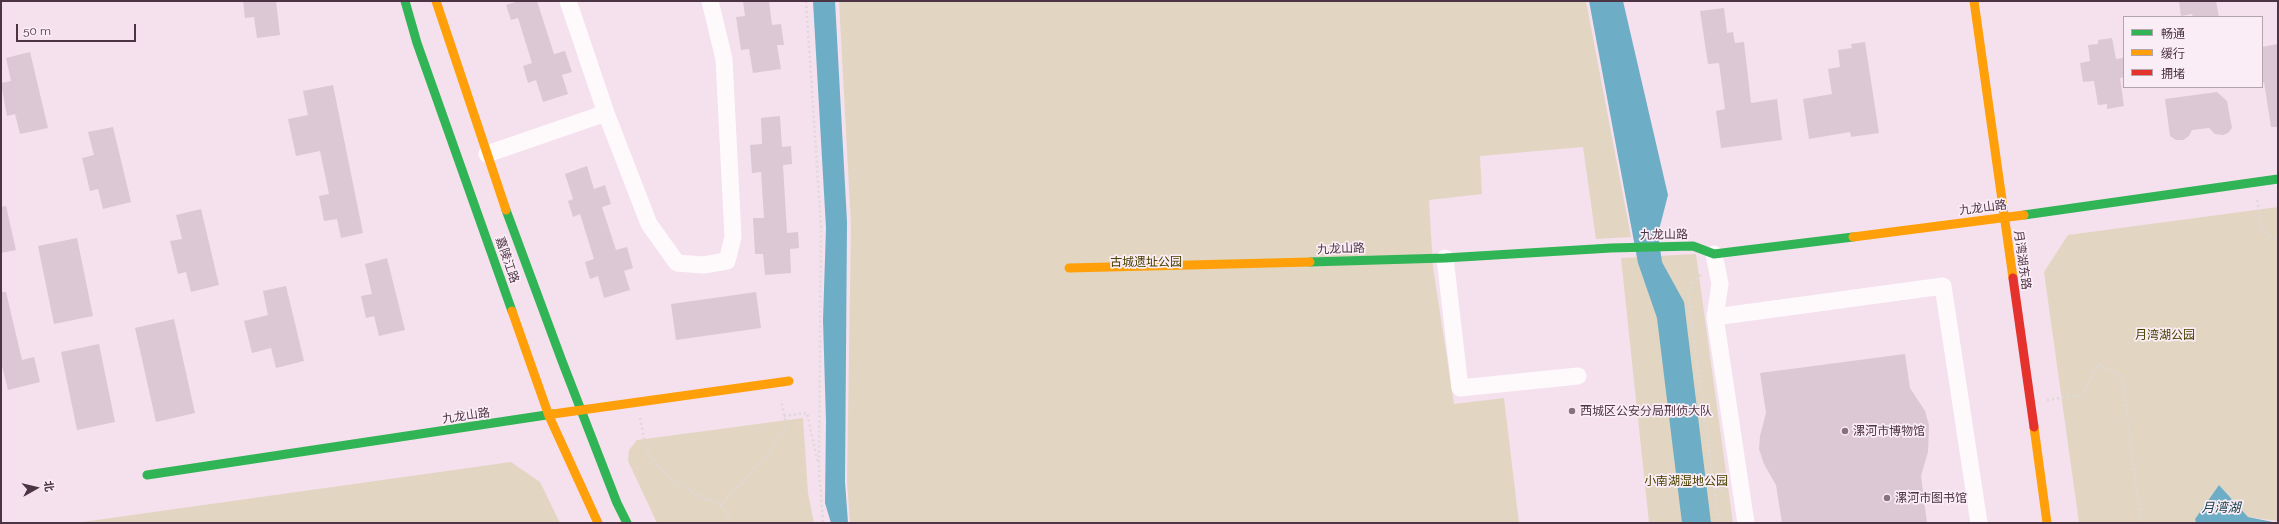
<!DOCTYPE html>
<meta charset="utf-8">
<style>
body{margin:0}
#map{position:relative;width:2279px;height:524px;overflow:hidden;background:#f5e0ed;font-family:Raleway,"Noto Sans SC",sans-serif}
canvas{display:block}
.frame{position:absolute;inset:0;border:2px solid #4d3444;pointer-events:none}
.legend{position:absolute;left:2123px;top:16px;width:140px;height:72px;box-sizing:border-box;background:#faedf5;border:1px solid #b5a3ae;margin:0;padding:5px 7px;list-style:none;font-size:12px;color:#4d3444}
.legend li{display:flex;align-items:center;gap:8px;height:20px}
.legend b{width:20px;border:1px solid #b5a3ae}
.north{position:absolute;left:16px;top:468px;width:40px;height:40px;-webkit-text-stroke:3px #faedf5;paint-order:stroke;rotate:82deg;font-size:11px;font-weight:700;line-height:16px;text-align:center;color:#4d3444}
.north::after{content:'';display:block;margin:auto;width:14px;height:18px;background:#4d3444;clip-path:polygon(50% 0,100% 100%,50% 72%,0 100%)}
.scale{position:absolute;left:16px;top:24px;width:120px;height:18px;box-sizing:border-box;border:2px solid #4d3444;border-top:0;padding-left:5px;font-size:12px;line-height:14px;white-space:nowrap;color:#4d3444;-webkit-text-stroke:3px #faedf5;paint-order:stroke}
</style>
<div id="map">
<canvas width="2279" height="524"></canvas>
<div class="frame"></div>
<ul class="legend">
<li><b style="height:5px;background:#30b455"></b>畅通</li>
<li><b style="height:5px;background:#ff9f0a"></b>缓行</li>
<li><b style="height:5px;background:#e5322d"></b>拥堵</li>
</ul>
<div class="north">北</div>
<div class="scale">50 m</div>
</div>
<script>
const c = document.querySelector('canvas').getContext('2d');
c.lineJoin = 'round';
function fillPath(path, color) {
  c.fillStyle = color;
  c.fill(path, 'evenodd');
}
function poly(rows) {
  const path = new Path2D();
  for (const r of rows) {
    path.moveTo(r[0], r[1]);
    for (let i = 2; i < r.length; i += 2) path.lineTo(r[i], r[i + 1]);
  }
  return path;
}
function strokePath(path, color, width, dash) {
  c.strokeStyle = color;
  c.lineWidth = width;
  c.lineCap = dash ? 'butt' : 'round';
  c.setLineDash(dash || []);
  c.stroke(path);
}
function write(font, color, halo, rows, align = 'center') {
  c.font = font + ' Raleway,"Noto Sans SC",sans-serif';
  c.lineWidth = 3.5;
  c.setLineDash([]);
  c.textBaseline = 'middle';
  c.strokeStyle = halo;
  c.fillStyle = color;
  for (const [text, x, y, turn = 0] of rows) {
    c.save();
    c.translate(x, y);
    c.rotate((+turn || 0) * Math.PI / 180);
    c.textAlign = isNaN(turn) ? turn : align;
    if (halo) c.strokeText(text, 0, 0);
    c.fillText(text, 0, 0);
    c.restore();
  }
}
const green = poly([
 [839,1,1586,1,1631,237,1596,239,1583,147,1480,156,1482,194,1429,200,1433,267,1454,404,1504,398,1519,523,850,523,847,481,851,225],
 [2278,207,2278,521,2248,517,2219,485,2195,519,2196,523,2079,523,2044,272,2068,235],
 [1696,254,1733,523,1649,523,1621,258],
 [803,418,808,493,814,523,657,523,628,461,629,450,637,440],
 [511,462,540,482,560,523,75,523]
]);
const water = poly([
 [813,1,835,1,847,222,845,482,848,523,831,523,825,503,826,421,823,320,826,228],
 [1589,1,1623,1,1668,195,1658,234,1662,262,1684,302,1711,523,1682,523,1657,318,1638,263],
 [2219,485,2248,517,2278,523,2196,523,2195,519]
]);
const building = poly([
 [243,1,276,1,280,35,257,38,254,17,245,18],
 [519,1,537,1,554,54,565,51,572,72,562,75,568,94,543,102,536,80,528,83,523,66,532,63,518,18,511,20,506,5],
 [743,1,769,1,772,25,781,24,784,45,777,45,781,69,753,73,749,49,741,50,736,17,745,16],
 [2179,1,2216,1,2219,17,2193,17,2192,14,2181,16],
 [1724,8,1727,33,1733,32,1735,43,1744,42,1751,103,1777,99,1782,140,1721,148,1716,111,1725,109,1719,63,1708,64,1700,11],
 [2112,38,2116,59,2124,58,2124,77,2120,78,2124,106,2107,109,2107,104,2098,105,2094,81,2083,82,2080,63,2090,61,2088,45,2098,44,2098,40],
 [1865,42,1879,133,1851,137,1850,132,1809,139,1803,99,1832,94,1828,69,1840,67,1838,50,1852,48,1851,44],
 [2278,44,2278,127,2271,127,2264,82,2262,83,2262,47],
 [30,52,48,128,20,134,15,114,7,116,1,83,11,81,6,58],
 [333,85,363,233,341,238,337,219,324,221,319,196,329,194,320,151,296,156,288,119,308,115,303,91],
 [2217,92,2227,101,2232,128,2228,133,2223,135,2215,134,2209,128,2192,130,2189,136,2183,140,2176,140,2170,136,2165,99],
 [780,116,782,147,791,146,792,164,783,165,787,233,798,232,799,248,790,249,791,273,765,275,763,254,755,254,753,218,764,218,761,172,752,173,750,145,762,144,761,118],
 [113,127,131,202,103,209,98,189,90,191,82,158,94,155,88,132],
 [587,166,594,189,605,185,611,204,602,207,616,250,627,247,633,268,624,271,630,290,604,298,598,276,590,279,585,262,594,259,580,214,573,217,568,201,573,199,565,174],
 [6,206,16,250,1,253,1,207],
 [201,209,219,285,191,292,186,272,178,274,170,241,182,239,176,215],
 [77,238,93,316,54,324,38,246],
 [387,258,405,330,379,336,374,316,366,318,361,296,372,294,365,264],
 [286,286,304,361,276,368,271,348,252,353,244,321,268,315,263,291],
 [1,292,6,292,22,360,34,357,40,382,8,390,1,362],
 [756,292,761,328,676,340,671,304],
 [174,319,195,413,156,422,135,328],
 [99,344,115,422,77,430,61,352],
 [1905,354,1910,388,1925,411,1929,425,1928,452,1921,476,1927,523,1782,523,1776,485,1764,464,1759,449,1760,436,1766,413,1760,373]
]);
const path = poly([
 [806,1,821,226,819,470],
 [2257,200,2262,230,2278,241],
 [1701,275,1694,281,1688,298,1719,523],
 [2047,400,2082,395,2098,364,2122,377,2141,523],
 [784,416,807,413,818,463],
 [640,418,646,449,657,465,671,479,695,494,721,505],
 [819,470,823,523],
 [1715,488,1725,491],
 [733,523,721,505,768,454,786,425,781,400]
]);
const street = poly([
 [568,1,606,113,649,224,677,263,703,265,727,261,733,237,724,59,710,1],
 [487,154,606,113],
 [1714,254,1720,284,1715,317,1746,523],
 [1445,258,1460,388,1578,376],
 [1715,317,1943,286,1979,523]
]);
const fast = poly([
 [405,1,417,43,512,311],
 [506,210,562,361,617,503,627,523],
 [2024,215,2278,179],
 [1310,262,1445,258,1611,248,1693,246,1714,254,1853,237],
 [147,475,553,414]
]);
const slow = poly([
 [436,1,506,210],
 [1974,1,2013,278],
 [1853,237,2024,215],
 [1069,268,1310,262],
 [512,311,549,416,598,523],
 [553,414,789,381],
 [2034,427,2047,523]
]);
const jam = poly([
 [2013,278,2034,427]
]);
const markers = [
 [1572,411,4,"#88707f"],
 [1845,431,4,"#88707f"],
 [1887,498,4,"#88707f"]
];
const streetNames = [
 ["九龙山路",1983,208,-7],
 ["九龙山路",1664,235,-1],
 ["九龙山路",1341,249,-2],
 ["嘉陵江路",507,260,71],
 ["月湾湖东路",2022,260,82],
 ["九龙山路",466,416,-8]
];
const parkNames = [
 ["古城遗址公园",1146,262],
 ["月湾湖公园",2165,335],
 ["小南湖湿地公园",1686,481]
];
const poiNames = [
 ["西城区公安分局刑侦大队",1580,411],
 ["漯河市博物馆",1853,431],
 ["漯河市图书馆",1895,498]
];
const waterNames = [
 ["月湾湖",2221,508]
];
fillPath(green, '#e2d6c2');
fillPath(water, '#6daec6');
fillPath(building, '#dcc7d4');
strokePath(path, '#ded8db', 2.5, [2, 3]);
strokePath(street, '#fefafc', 17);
strokePath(fast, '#30b455', 9);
strokePath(slow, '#ff9f0a', 9);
strokePath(jam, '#e5322d', 9);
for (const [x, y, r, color] of markers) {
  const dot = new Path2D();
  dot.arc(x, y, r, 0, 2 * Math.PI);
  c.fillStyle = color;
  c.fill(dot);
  strokePath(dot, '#faedf5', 1.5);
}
write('12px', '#4d3444', '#faedf5', streetNames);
write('12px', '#484000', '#faedf5', parkNames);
write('12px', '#4d3444', '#faedf5', poiNames, 'left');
write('italic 13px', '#194451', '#faedf5', waterNames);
</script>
